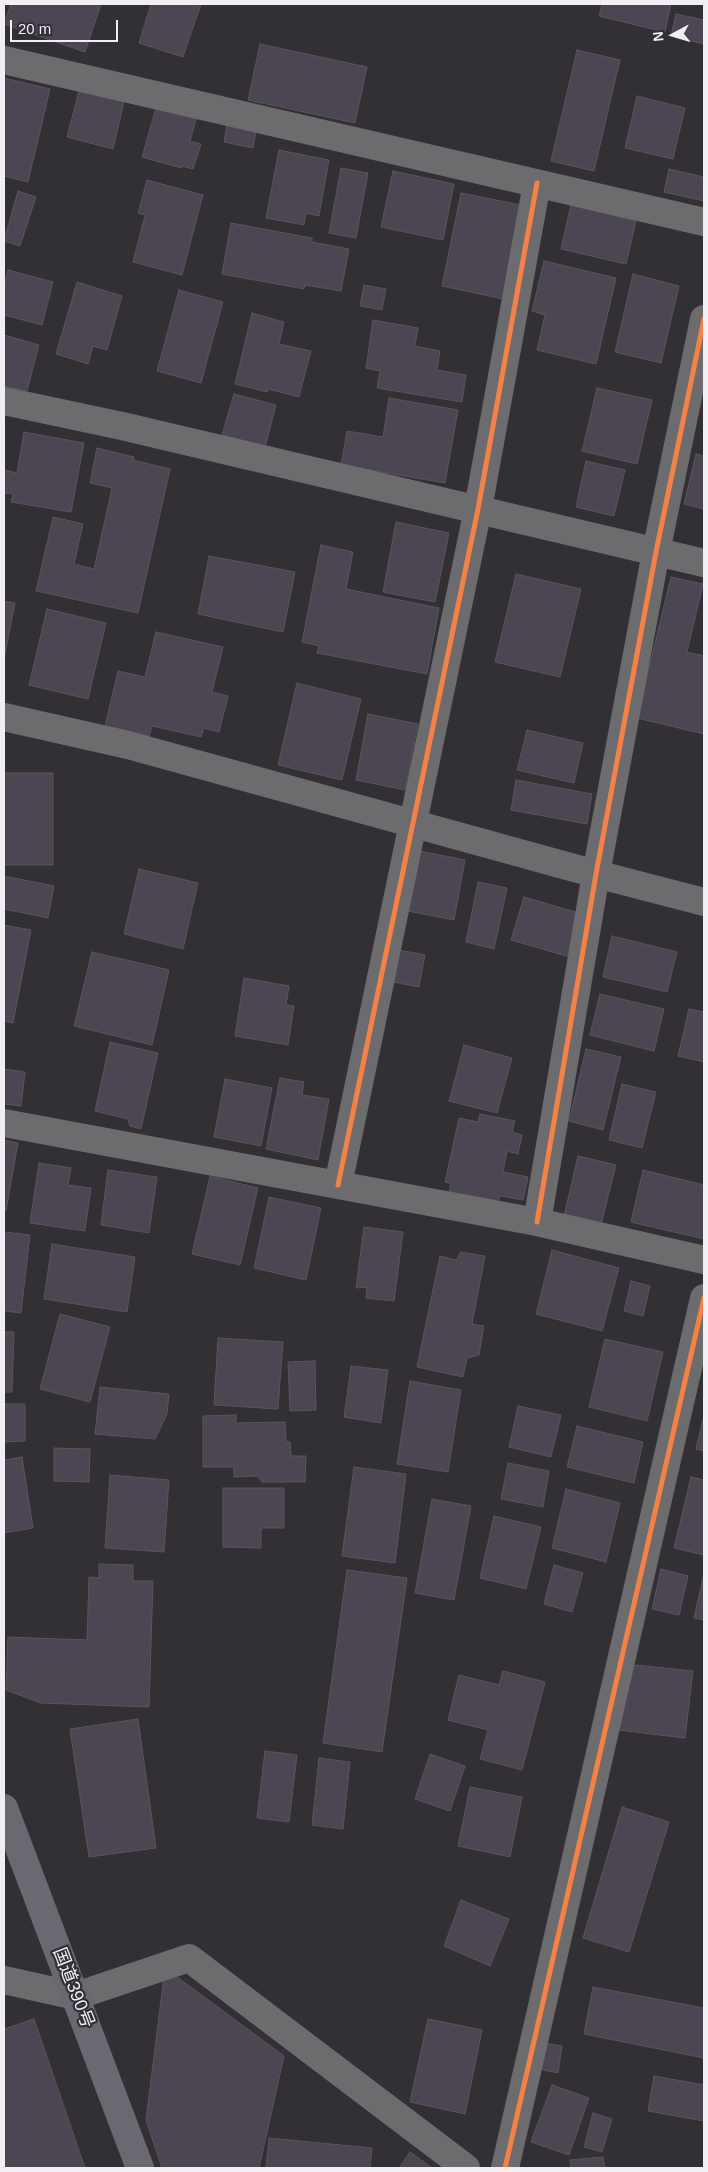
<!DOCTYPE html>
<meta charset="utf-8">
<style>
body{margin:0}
#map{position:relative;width:708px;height:2172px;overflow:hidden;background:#323035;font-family:Helvetica,sans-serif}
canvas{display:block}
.frame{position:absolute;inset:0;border:5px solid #f1eff4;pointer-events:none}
.north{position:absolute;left:648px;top:10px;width:50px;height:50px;-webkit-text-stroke:4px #322f36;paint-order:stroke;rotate:264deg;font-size:14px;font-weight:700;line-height:20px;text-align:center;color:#f1eff4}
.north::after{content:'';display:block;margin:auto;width:18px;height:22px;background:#f1eff4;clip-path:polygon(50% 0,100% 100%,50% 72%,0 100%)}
.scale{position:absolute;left:10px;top:20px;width:108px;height:22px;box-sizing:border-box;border:2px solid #f1eff4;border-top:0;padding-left:6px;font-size:15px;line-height:18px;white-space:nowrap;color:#f1eff4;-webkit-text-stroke:4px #322f36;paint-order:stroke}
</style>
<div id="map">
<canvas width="708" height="2172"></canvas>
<div class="frame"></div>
<div class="north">N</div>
<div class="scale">20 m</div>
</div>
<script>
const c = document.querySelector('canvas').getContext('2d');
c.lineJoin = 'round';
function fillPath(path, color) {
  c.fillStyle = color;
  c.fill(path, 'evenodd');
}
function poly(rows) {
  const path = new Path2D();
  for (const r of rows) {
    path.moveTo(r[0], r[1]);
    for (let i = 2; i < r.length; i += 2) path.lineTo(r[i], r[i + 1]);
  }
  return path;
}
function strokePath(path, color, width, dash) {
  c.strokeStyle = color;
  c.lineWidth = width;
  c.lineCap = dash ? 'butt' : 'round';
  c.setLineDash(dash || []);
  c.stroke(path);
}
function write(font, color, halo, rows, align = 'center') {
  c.font = font + ' Helvetica,"Noto Sans JP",sans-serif';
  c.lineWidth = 4.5;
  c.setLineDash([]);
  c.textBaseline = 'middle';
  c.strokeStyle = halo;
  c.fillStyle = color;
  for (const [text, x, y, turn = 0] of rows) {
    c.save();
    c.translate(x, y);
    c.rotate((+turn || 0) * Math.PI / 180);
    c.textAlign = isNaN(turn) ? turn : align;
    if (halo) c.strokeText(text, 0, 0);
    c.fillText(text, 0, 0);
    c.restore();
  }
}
const building = poly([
 [11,4,101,4,85,52,4,24,11,4],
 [151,4,201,4,183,57,139,43,151,4],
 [602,4,671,4,665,32,599,16,602,4],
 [676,14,704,20,704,44,671,36,676,14],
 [260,44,367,67,355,123,248,100,260,44],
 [577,50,620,60,594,171,551,161,577,50],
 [4,78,50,89,28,182,4,176,4,78],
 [80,87,125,98,113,149,67,137,80,87],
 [637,96,685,108,673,159,625,148,637,96],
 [158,101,198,112,190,141,201,144,193,169,182,166,181,168,142,157,158,101],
 [228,119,257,126,253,148,224,142,228,119],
 [279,150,329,160,319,216,306,213,304,225,266,218,279,150],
 [341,168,368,173,356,238,329,233,341,168],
 [669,169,704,177,704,201,664,192,669,169],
 [393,171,454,184,443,240,381,227,393,171],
 [147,180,203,195,182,275,133,262,145,215,138,213,147,180],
 [18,191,36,197,20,246,4,241,18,191],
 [461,193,526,206,508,300,442,286,461,193],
 [571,205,636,221,626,264,561,249,571,205],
 [231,223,312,238,312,242,349,249,341,291,305,285,304,289,222,274,231,223],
 [544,261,616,278,596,364,537,350,545,315,532,311,544,261],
 [8,270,53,282,42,325,4,315,4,287,8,270],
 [633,274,679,286,661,363,615,352,633,274],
 [77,282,122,296,107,350,93,346,88,364,56,354,77,282],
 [364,285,386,289,382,310,360,306,364,285],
 [179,290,223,302,201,383,157,371,179,290],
 [252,313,284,322,279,344,311,351,299,397,268,389,267,392,235,384,252,313],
 [373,320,418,328,415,346,440,351,437,370,466,375,462,402,377,388,380,371,366,368,373,320],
 [4,335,39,345,27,391,4,386,4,335],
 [597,388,652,400,637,464,582,451,597,388],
 [234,394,276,405,265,447,222,435,234,394],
 [389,398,458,410,445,483,341,465,347,431,383,437,389,398],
 [24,432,84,443,71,512,11,502,13,494,4,493,4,470,17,473,24,432],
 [97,448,134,457,133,460,170,469,138,613,36,591,53,517,83,524,74,564,94,569,112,488,90,483,97,448],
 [696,454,704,456,704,509,684,504,696,454],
 [586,461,625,470,614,516,576,507,586,461],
 [396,522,449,533,435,602,383,592,396,522],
 [321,545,353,552,346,589,439,608,427,674,317,653,319,646,302,642,321,545],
 [209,556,295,572,283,632,198,614,209,556],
 [516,574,581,589,560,677,495,662,516,574],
 [671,577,703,584,687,652,704,656,704,734,637,718,671,577],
 [4,601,15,603,4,659,4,601],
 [47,609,106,623,88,699,29,685,47,609],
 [156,632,223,647,212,692,228,696,219,732,204,728,201,737,152,726,149,736,105,726,118,671,145,677,156,632],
 [297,683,361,699,342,780,278,765,297,683],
 [368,714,418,724,405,790,356,780,368,714],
 [527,730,583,743,574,783,517,770,527,730],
 [4,773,53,773,53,865,4,865,4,773],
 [516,780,592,794,587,824,511,810,516,780],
 [419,851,465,860,454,920,408,911,419,851],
 [139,869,198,883,183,949,124,934,139,869],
 [4,876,54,886,48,918,4,909,4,876],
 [478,882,507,888,494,949,466,942,478,882],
 [524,897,582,914,570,957,511,940,524,897],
 [4,925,31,930,13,1023,4,1021,4,925],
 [612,936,677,952,667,992,603,977,612,936],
 [399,950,425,955,419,987,393,982,399,950],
 [92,952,169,970,152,1045,74,1026,92,952],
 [244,978,289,986,286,1005,294,1006,288,1045,235,1036,244,978],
 [600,994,664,1009,654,1051,590,1035,600,994],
 [689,1009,704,1012,704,1062,678,1056,689,1009],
 [110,1042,158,1053,141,1129,130,1126,128,1119,95,1111,110,1042],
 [464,1045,512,1058,497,1113,449,1101,464,1045],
 [586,1049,621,1057,603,1130,569,1121,586,1049],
 [4,1069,25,1072,21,1106,4,1104,4,1069],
 [280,1078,304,1082,302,1095,329,1099,318,1160,266,1149,280,1078],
 [225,1079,272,1088,261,1146,214,1137,225,1079],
 [622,1084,656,1092,642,1148,609,1140,622,1084],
 [480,1114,515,1121,512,1132,522,1135,518,1154,507,1151,503,1172,528,1177,523,1200,501,1196,497,1201,449,1192,451,1184,445,1182,459,1118,478,1122,480,1114],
 [4,1140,18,1143,6,1211,4,1210,4,1140],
 [578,1156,616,1165,601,1225,564,1216,578,1156],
 [39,1163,71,1168,68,1185,91,1188,85,1231,30,1223,39,1163],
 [108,1170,157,1177,149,1233,101,1225,108,1170],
 [643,1170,704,1185,704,1239,631,1222,643,1170],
 [210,1176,258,1188,240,1265,192,1254,210,1176],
 [269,1197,321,1208,306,1280,254,1268,269,1197],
 [364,1227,403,1232,394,1301,366,1298,367,1287,356,1288,364,1227],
 [4,1232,30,1235,21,1313,4,1311,4,1232],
 [52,1244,135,1257,127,1312,44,1299,52,1244],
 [552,1250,619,1268,602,1331,536,1314,552,1250],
 [461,1252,485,1256,472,1324,484,1326,479,1355,467,1358,463,1377,417,1367,440,1256,456,1260,461,1252],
 [631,1281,650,1286,643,1316,624,1311,631,1281],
 [60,1314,110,1327,90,1402,40,1389,60,1314],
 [4,1332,14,1332,12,1392,4,1392,4,1332],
 [218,1338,283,1342,278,1409,214,1405,218,1338],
 [605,1339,663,1352,647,1421,589,1407,605,1339],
 [315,1361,316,1410,290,1411,288,1362,315,1361],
 [351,1366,388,1370,381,1423,344,1417,351,1366],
 [410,1381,461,1390,448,1472,397,1464,410,1381],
 [100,1387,169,1394,167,1414,155,1439,95,1434,100,1387],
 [4,1404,25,1404,25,1441,4,1442,4,1404],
 [518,1406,561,1415,551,1457,509,1447,518,1406],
 [236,1415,236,1423,285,1422,286,1442,290,1442,291,1456,306,1456,305,1482,262,1482,258,1476,234,1477,234,1467,203,1467,203,1416,236,1415],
 [704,1415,704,1451,696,1449,704,1415],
 [577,1426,643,1442,634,1483,567,1467,577,1426],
 [54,1448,90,1449,89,1482,54,1481,54,1448],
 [22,1457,33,1528,4,1533,4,1460,22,1457],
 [508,1463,549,1471,543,1507,501,1499,508,1463],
 [354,1467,406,1474,395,1563,342,1556,354,1467],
 [110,1475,169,1480,164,1552,105,1548,110,1475],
 [691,1477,704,1480,704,1555,674,1548,691,1477],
 [223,1488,284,1488,284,1528,261,1528,261,1548,223,1547,223,1488],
 [566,1489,620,1503,606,1562,552,1548,566,1489],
 [432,1499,471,1506,454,1600,415,1593,432,1499],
 [494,1516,541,1527,526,1589,480,1578,494,1516],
 [99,1564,133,1565,133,1581,153,1581,149,1707,41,1703,6,1690,8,1637,87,1640,89,1577,99,1578,99,1564],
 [554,1565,583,1573,572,1612,544,1604,554,1565],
 [661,1569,688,1576,679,1615,652,1609,661,1569],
 [347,1570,407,1578,382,1752,323,1743,347,1570],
 [704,1574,704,1620,694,1618,704,1574],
 [626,1664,693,1671,685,1738,618,1730,626,1664],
 [503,1671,545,1682,522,1770,480,1759,488,1730,448,1720,459,1675,499,1685,503,1671],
 [138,1719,156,1848,89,1857,70,1729,138,1719],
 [265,1751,297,1755,289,1822,257,1818,265,1751],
 [430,1754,465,1766,450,1811,415,1799,430,1754],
 [319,1758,350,1762,343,1829,312,1825,319,1758],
 [470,1787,522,1797,510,1857,458,1846,470,1787],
 [622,1807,669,1822,629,1952,583,1938,622,1807],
 [461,1900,509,1919,490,1966,444,1946,461,1900],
 [165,1968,284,2056,259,2168,162,2168,146,2120,165,1968],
 [593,1987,704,2008,704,2058,584,2034,593,1987],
 [34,2019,85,2168,4,2168,4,2029,34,2019],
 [428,2019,482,2030,465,2114,410,2102,428,2019],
 [537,2042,562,2046,558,2073,533,2068,537,2042],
 [654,2076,704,2085,704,2121,648,2111,654,2076],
 [552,2085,589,2098,569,2155,531,2142,552,2085],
 [593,2113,612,2119,602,2152,584,2147,593,2113],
 [269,2138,372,2148,370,2168,266,2168,269,2138],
 [410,2152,432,2168,399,2168,410,2152],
 [603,2157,605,2168,571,2168,570,2160,603,2157]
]);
const minor = poly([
 [4,60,704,222],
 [4,401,122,426,704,563],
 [4,717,128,745,596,874,704,902],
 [4,1123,537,1222,704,1260],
 [338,1185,478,509,537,183],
 [537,1222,596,874,656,552,704,319],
 [4,1980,76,1996,189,1958,466,2168],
 [505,2168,704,1298]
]);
const trunk = poly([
 [4,1808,140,2168]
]);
const cycleway = poly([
 [338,1185,478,509,537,183],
 [537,1222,596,874,656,552,704,319],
 [505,2168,704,1298]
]);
const streetNames = [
 ["国道390号",73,1988,69]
];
fillPath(building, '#4c4652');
strokePath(building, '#58565a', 1);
strokePath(minor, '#6c6b6e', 28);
strokePath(trunk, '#6c6872', 28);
strokePath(cycleway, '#f48246', 5);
write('18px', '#f1eff4', '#322f36', streetNames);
</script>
